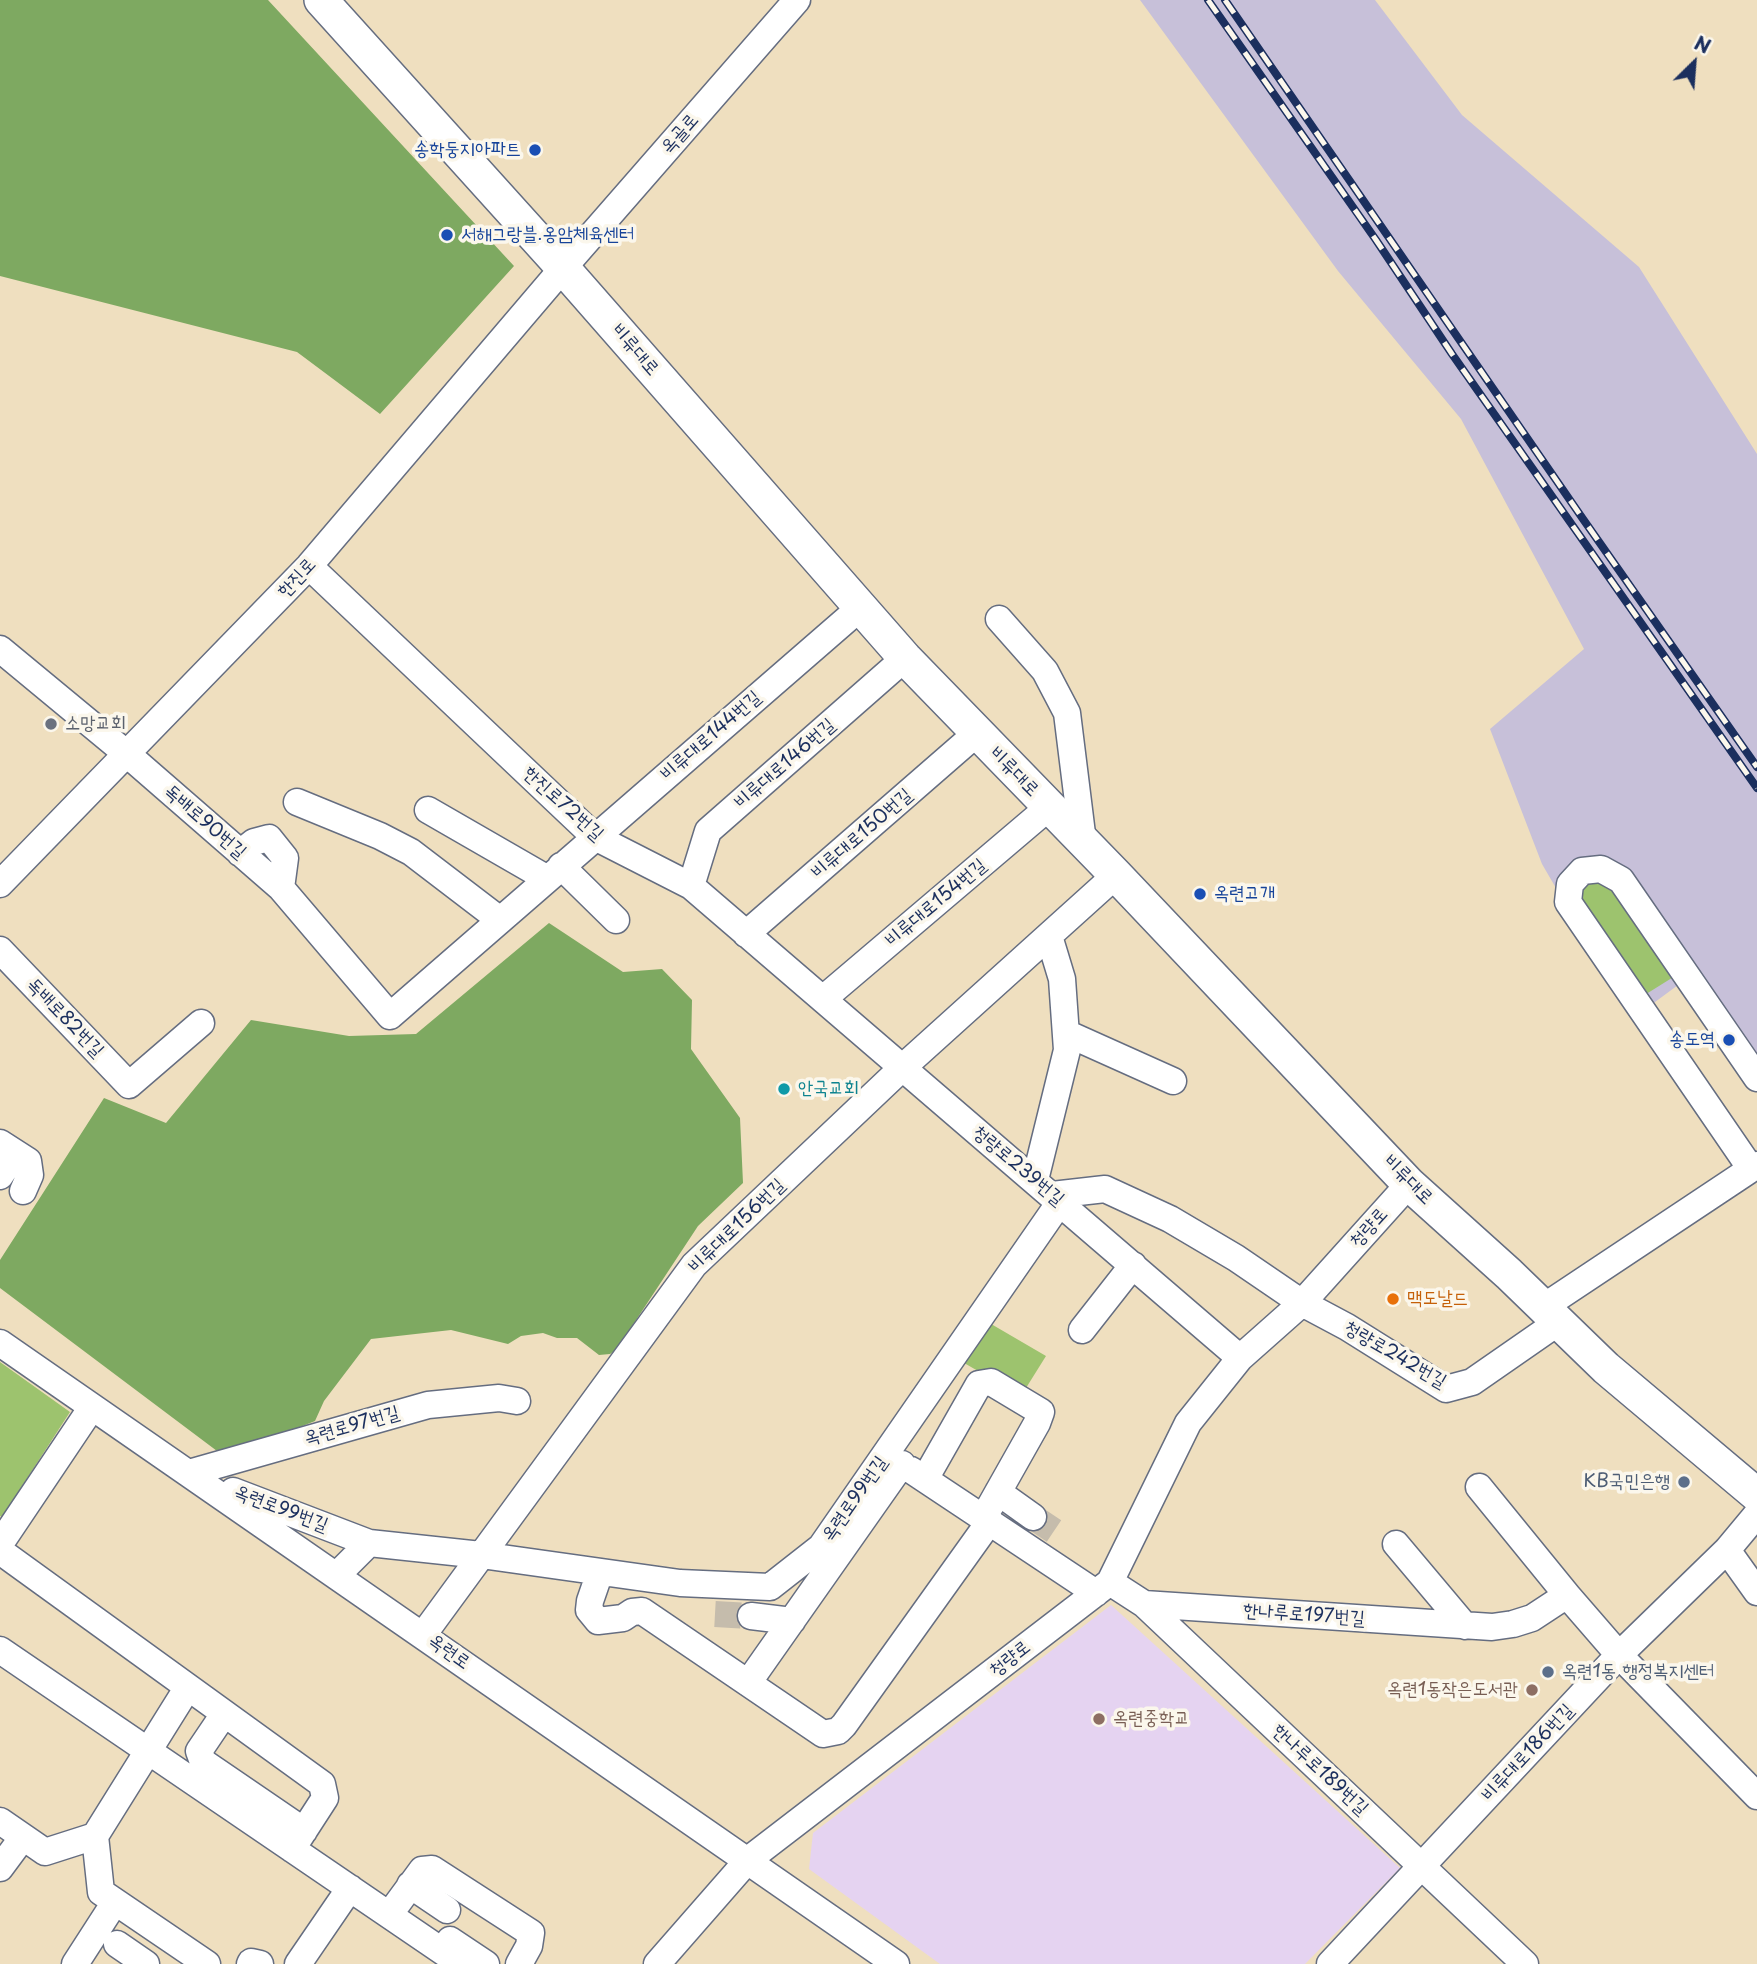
<!DOCTYPE html>
<meta charset="utf-8">
<style>
body{margin:0}
#map{position:relative;width:1757px;height:1964px;overflow:hidden;background:#efdfbf;font-family:"Playpen Sans",sans-serif}
canvas{display:block}
.north{position:absolute;left:1659px;top:28px;width:70px;height:70px;-webkit-text-stroke:5px #fbf7ec;paint-order:stroke;rotate:25deg;font-size:19px;font-weight:700;line-height:28px;text-align:center;color:#1b2f5e}
.north::after{content:'';display:block;margin:auto;width:24px;height:32px;background:#1b2f5e;clip-path:polygon(50% 0,100% 100%,50% 72%,0 100%)}
</style>
<div id="map">
<canvas width="1757" height="1964"></canvas>
<div class="north">N</div>
</div>
<script>
const c = document.querySelector('canvas').getContext('2d');
c.lineJoin = 'round';
function fillPath(path, color) {
  c.fillStyle = color;
  c.fill(path, 'evenodd');
}
function poly(rows) {
  const path = new Path2D();
  for (const r of rows) {
    path.moveTo(r[0], r[1]);
    for (let i = 2; i < r.length; i += 2) path.lineTo(r[i], r[i + 1]);
  }
  return path;
}
function strokePath(path, color, width, dash) {
  c.strokeStyle = color;
  c.lineWidth = width;
  c.lineCap = dash ? 'butt' : 'round';
  c.setLineDash(dash || []);
  c.stroke(path);
}
function write(font, color, halo, rows, align = 'center') {
  c.font = font + ' "Playpen Sans","Poor Story",sans-serif';
  c.lineWidth = 7;
  c.setLineDash([]);
  c.textBaseline = 'middle';
  c.strokeStyle = halo;
  c.fillStyle = color;
  for (const [text, x, y, turn = 0] of rows) {
    c.save();
    c.translate(x, y);
    c.rotate((+turn || 0) * Math.PI / 180);
    c.textAlign = isNaN(turn) ? turn : align;
    if (halo) c.strokeText(text, 0, 0);
    c.fillText(text, 0, 0);
    c.restore();
  }
}
const built = poly([
 [1111,1605,1400,1868,1305,1964,940,1964,809,1869,813,1833]
]);
const industrial = poly([
 [1140,0,1375,0,1462,115,1639,267,1757,454,1757,1058,1693,974,1632,1019,1542,864,1490,729,1584,649,1461,419,1338,271]
]);
const green = poly([
 [1601,869,1683,971,1635,1001,1570,884],
 [986,1321,1046,1356,1021,1396,959,1360],
 [0,1362,70,1412,2,1517,0,1516]
]);
const forest = poly([
 [0,0,268,0,514,266,380,414,297,352,0,276],
 [549,923,623,972,662,969,692,1000,691,1049,740,1118,743,1183,698,1226,617,1349,610,1354,599,1355,577,1338,557,1338,543,1333,521,1336,508,1344,451,1330,371,1339,324,1401,315,1421,225,1457,0,1288,0,1260,104,1098,166,1123,251,1020,349,1036,416,1034]
]);
const minorTunnel = poly([
 [1033,1517,1054,1531],
 [715,1614,751,1616]
]);
const minor = poly([
 [309,566,595,837,691,886,1240,1358],
 [999,619,1045,671,1067,713,1083,842],
 [0,649,127,754,281,888,390,1016,861,607],
 [297,802,380,836,411,852,500,920],
 [428,810,546,878],
 [240,853,254,842,269,838,285,858,281,888],
 [561,866,616,920],
 [0,884,309,566,563,268,797,0],
 [691,886,708,831,905,658],
 [746,934,977,733],
 [0,950,129,1085,201,1023],
 [823,999,1049,807],
 [1066,1033,1173,1081],
 [0,1143,28,1161,30,1175,23,1191],
 [1751,1169,1568,902,1570,884,1582,871,1601,869,1621,880,1757,1078],
 [0,1176,6,1167,6,1156,3,1145],
 [1035,1180,1067,1050,1062,979,1049,936],
 [1052,1195,1105,1189,1170,1219,1236,1258,1302,1303,1347,1327,1446,1389,1472,1382,1557,1323],
 [1542,1308,1757,1165],
 [1082,1330,1133,1265],
 [0,1343,896,1964],
 [911,1470,1096,1593],
 [189,1473,428,1405,499,1398,517,1401],
 [925,1479,979,1384,991,1382,1041,1412,1037,1423,984,1517],
 [1479,1487,1567,1595],
 [233,1491,369,1543],
 [998,1492,1033,1517],
 [0,1544,92,1407],
 [1396,1544,1465,1626],
 [1727,1550,1757,1592],
 [0,1551,322,1784,325,1798,292,1849],
 [600,1572,590,1601,589,1610,598,1621,623,1618,632,1612,642,1611,823,1734,838,1731,844,1725,990,1521],
 [337,1575,369,1543,481,1555,680,1583,770,1587,821,1547,1060,1202],
 [1110,1582,1144,1604,1525,1964],
 [1144,1604,1492,1627,1513,1624,1532,1618,1567,1595,1619,1655,1757,1796],
 [751,1616,792,1621],
 [423,1635,694,1265,902,1068,1116,875],
 [0,1650,461,1964],
 [748,1683,902,1464],
 [224,1714,199,1751,203,1762,304,1831],
 [0,1821,45,1852,95,1836,101,1892,207,1964],
 [95,1836,188,1687],
 [0,1868,23,1837],
 [410,1885,447,1910],
 [389,1915,422,1870,432,1869,531,1933,529,1946,519,1964],
 [450,1940,486,1964],
 [117,1944,146,1964],
 [75,1964,115,1902],
 [250,1964,251,1962,260,1964],
 [298,1964,350,1888],
 [657,1964,748,1860,1110,1582,1188,1423,1240,1358,1302,1303,1409,1184],
 [1330,1964,1619,1655,1727,1550,1757,1514]
]);
const major = poly([
 [321,0,563,268,905,658,1116,875,1409,1184,1509,1274,1606,1368,1757,1495]
]);
const rail = poly([
 [1208,0,1376,240,1452,354,1757,788],
 [1225,0,1583,519,1757,767]
]);
const markers = [
 [535,150,7,"#1a4fb4"],
 [447,235,7,"#1a4fb4"],
 [51,724,7,"#6b7280"],
 [1200,894,7,"#1a4fb4"],
 [1729,1040,7,"#1a4fb4"],
 [784,1089,7,"#0f9aa8"],
 [1393,1299,7,"#e8710a"],
 [1684,1482,7,"#5c6f8a"],
 [1548,1672,7,"#5c6f8a"],
 [1532,1690,7,"#8d6e63"],
 [1099,1719,7,"#8d6e63"]
];
const streetNames = [
 ["옥골로",680,134,-49],
 ["비류대로",635,350,49],
 ["한진로",297,578,-47],
 ["비류대로144번길",711,736,-41],
 ["비류대로146번길",785,764,-41],
 ["비류대로",1014,772,45],
 ["한진로72번길",563,804,42],
 ["독배로90번길",205,822,41],
 ["비류대로150번길",862,834,-41],
 ["비류대로154번길",936,903,-40],
 ["독배로82번길",65,1018,46],
 ["청량로239번길",1018,1166,40],
 ["비류대로",1408,1180,45],
 ["비류대로156번길",737,1226,-44],
 ["청량로",1369,1228,-48],
 ["청량로242번길",1395,1355,30],
 ["옥련로97번길",352,1426,-16],
 ["옥련로99번길",855,1499,-55],
 ["옥련로99번길",281,1509,21],
 ["한나루로197번길",1304,1615,4],
 ["옥련로",449,1652,35],
 ["청량로",1010,1659,-38],
 ["비류대로186번길",1528,1753,-47],
 ["한나루로189번길",1320,1770,43]
];
const transitNames = [
 ["송학둥지아파트",521,150],
 ["서해그랑블.옹암체육센터",461,235,"left"],
 ["옥련고개",1214,894,"left"],
 ["송도역",1715,1040]
];
const worshipNames = [
 ["소망교회",65,724]
];
const cultureNames = [
 ["안국교회",798,1089]
];
const foodNames = [
 ["맥도날드",1407,1299]
];
const serviceNames = [
 ["KB국민은행",1670,1482],
 ["옥련1동 행정복지센터",1562,1672,"left"]
];
const educationNames = [
 ["옥련1동작은도서관",1518,1690],
 ["옥련중학교",1113,1719,"left"]
];
fillPath(built, '#e5d3f1');
fillPath(industrial, '#c7c0d9');
fillPath(green, '#9dc36e');
fillPath(forest, '#7ea961');
strokePath(minorTunnel, '#c5bcac', 26, [26, 13]);
strokePath(minor, '#656d80', 29);
strokePath(major, '#656d80', 36);
strokePath(minor, '#fff', 26);
strokePath(major, '#fff', 33);
strokePath(rail, '#1b2f5e', 8);
strokePath(rail, '#fbf7ec', 5, [16]);
for (const [x, y, r, color] of markers) {
  const dot = new Path2D();
  dot.arc(x, y, r, 0, 2 * Math.PI);
  c.fillStyle = color;
  c.fill(dot);
  strokePath(dot, '#fbf7ec', 2.5);
}
write('19px', '#1b2f5e', '#fbf7ec', streetNames);
write('19px', '#164399', '#fbf7ec', transitNames, 'right');
write('19px', '#5b616d', '#fbf7ec', worshipNames, 'left');
write('19px', '#0d838f', '#fbf7ec', cultureNames, 'left');
write('19px', '#c56008', '#fbf7ec', foodNames, 'left');
write('19px', '#4e5e75', '#fbf7ec', serviceNames, 'right');
write('19px', '#785e54', '#fbf7ec', educationNames, 'right');
</script>
